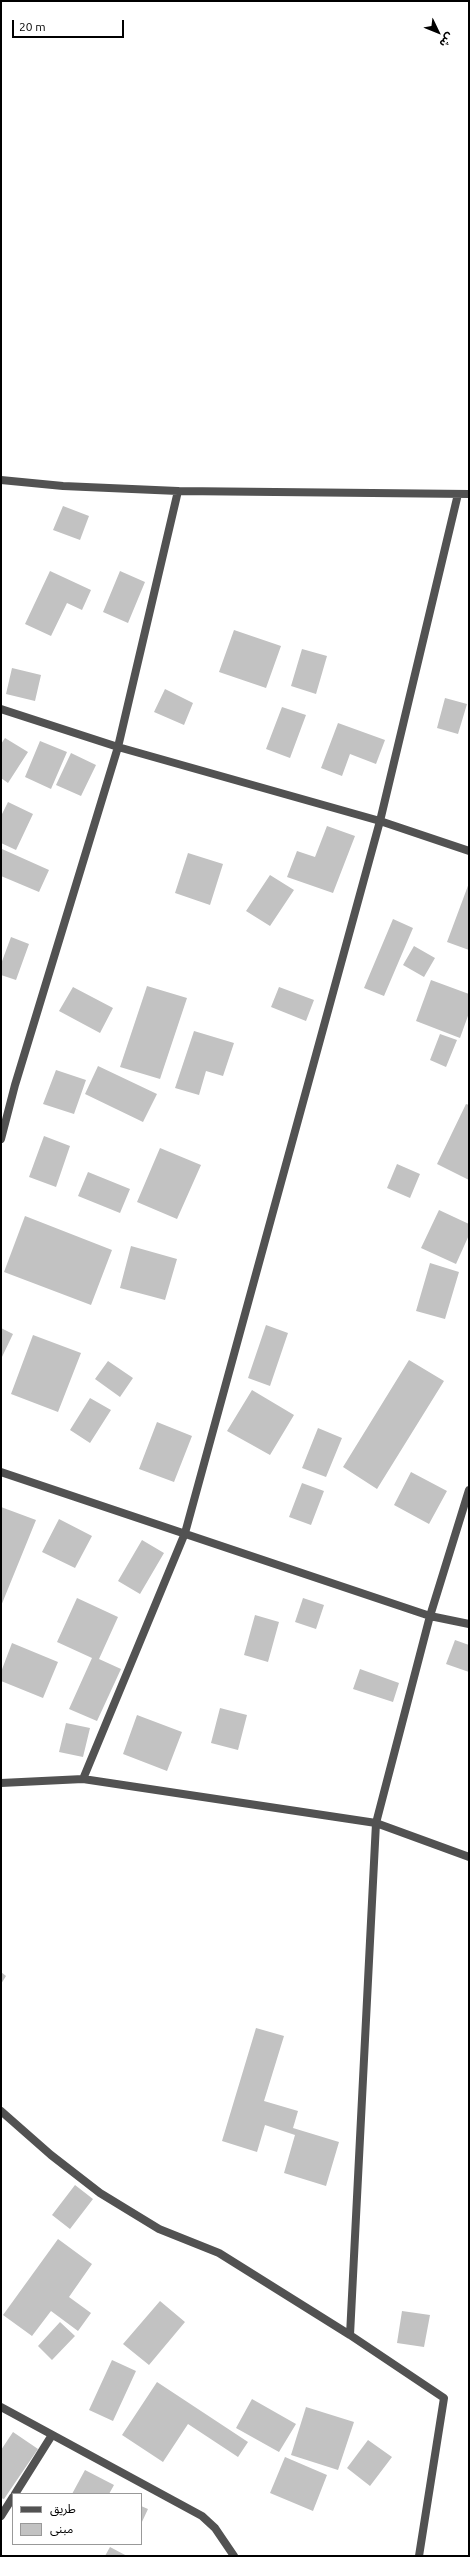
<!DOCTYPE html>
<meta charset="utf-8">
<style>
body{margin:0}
#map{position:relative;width:470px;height:2557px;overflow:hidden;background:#fff;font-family:Ubuntu,"Noto Sans Arabic",sans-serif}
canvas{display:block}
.frame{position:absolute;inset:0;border:2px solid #000;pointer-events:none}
.legend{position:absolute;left:12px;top:2493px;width:130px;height:52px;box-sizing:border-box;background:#fff;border:1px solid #999;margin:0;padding:5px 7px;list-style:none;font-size:12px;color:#000}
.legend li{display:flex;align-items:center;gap:8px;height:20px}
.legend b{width:20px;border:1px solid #999}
.north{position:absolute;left:418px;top:12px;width:40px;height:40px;-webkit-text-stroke:3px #fff;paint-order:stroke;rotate:133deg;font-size:11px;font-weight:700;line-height:16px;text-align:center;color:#000}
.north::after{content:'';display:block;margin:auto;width:14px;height:18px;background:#000;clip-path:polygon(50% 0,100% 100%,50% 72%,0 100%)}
.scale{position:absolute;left:12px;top:20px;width:112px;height:18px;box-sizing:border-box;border:2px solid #000;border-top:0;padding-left:5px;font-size:12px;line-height:14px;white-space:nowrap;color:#000;-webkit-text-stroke:3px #fff;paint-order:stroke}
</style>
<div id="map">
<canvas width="470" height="2557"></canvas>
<div class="frame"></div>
<ul class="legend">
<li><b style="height:5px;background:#525252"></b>طريق</li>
<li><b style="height:11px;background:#c2c2c2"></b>مبنى</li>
</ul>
<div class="north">ش</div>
<div class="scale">20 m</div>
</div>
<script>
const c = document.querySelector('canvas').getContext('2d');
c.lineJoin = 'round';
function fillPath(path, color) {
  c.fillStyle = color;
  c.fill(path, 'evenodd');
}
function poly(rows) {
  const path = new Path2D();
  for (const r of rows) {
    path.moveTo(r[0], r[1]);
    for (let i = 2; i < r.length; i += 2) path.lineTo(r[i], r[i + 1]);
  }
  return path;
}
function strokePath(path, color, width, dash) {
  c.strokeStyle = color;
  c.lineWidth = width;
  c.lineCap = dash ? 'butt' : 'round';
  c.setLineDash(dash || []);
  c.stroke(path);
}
const building = poly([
 [63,506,89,516,80,540,53,530],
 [50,571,91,590,82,610,67,603,51,636,25,624],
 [120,571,145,582,128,623,103,612],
 [234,630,281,646,266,688,219,672],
 [302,649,327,656,316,694,291,686],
 [12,668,41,675,35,701,6,694],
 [165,689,193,703,184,725,154,712],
 [445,698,467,704,458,734,437,728],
 [282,707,306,715,290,758,266,749],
 [338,723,385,740,376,764,350,754,342,776,321,768],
 [5,738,28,752,8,783,1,778,1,744],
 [40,741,67,752,51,789,25,777],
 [71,753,96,765,81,796,56,785],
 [8,802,33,814,16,850,1,843,1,816],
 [327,826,355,836,333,893,287,877,297,851,315,857],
 [2,849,49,870,39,892,1,876],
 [188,853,223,864,210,905,175,893],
 [270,875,294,890,270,926,246,911],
 [469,883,469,950,447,942],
 [393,919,413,928,384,996,364,988],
 [11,937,29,944,16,980,1,975,1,964],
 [414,946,435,958,424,977,403,965],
 [431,980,469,994,469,1013,460,1038,416,1021],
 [147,986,187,998,160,1079,120,1067],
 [73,987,113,1008,100,1033,59,1011],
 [279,987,314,1000,306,1021,271,1007],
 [194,1031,234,1043,223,1076,206,1071,199,1095,175,1088],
 [440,1034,457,1040,446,1067,430,1060],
 [98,1066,157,1094,143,1122,85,1094],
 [56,1070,86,1080,74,1114,43,1104],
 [466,1104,469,1105,469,1180,437,1164],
 [44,1136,70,1146,56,1187,29,1177],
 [160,1148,201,1165,177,1219,137,1202],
 [397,1164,420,1174,410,1198,387,1188],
 [88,1172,130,1189,120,1213,78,1196],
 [439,1210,469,1224,469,1235,456,1264,421,1248],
 [25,1216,112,1250,91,1305,4,1272],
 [131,1246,177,1259,165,1300,120,1288],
 [430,1263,459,1272,445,1319,416,1311],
 [266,1325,288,1333,270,1386,248,1378],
 [1,1328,13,1334,1,1359],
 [33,1335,81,1353,58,1412,11,1394],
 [409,1360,444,1381,377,1489,343,1467],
 [108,1361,133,1378,120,1397,95,1379],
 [252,1390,294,1415,270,1455,227,1431],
 [90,1398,111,1410,90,1443,70,1430],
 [157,1422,192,1436,174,1482,139,1469],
 [318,1428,342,1438,326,1477,302,1468],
 [411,1472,447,1491,429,1524,394,1505],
 [302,1483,324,1491,311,1525,289,1517],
 [1,1507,36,1520,1,1606],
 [59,1519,92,1536,75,1568,42,1552],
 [142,1540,164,1553,140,1594,118,1581],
 [77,1598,118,1617,99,1659,121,1669,97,1721,69,1709,92,1658,57,1642],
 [303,1598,324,1605,316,1629,295,1622],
 [255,1615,279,1622,268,1662,244,1655],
 [455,1640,469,1645,469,1672,446,1664],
 [12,1643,58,1662,43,1698,1,1681,1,1672],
 [360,1669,399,1683,393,1702,353,1689],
 [220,1708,247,1715,238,1750,211,1743],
 [137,1715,182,1732,167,1771,123,1754],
 [66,1723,90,1728,83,1757,59,1752],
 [1,1972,6,1976,1,1984],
 [256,2028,284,2036,264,2101,298,2111,293,2128,339,2142,326,2186,284,2173,295,2135,265,2125,257,2152,222,2141],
 [75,2185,93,2199,70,2229,52,2215],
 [58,2239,92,2264,69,2297,91,2313,78,2331,51,2311,32,2336,3,2315],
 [160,2301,185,2322,149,2365,123,2344],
 [402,2311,430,2315,424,2347,397,2343],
 [60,2322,75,2336,52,2360,38,2346],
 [112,2360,136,2371,113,2421,89,2410],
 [157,2382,248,2442,238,2457,188,2424,163,2462,122,2435],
 [252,2399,296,2424,279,2452,236,2428],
 [306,2407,354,2422,338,2470,291,2455],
 [13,2432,38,2449,4,2499,1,2498,1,2450],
 [368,2440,392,2457,370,2486,347,2468],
 [285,2457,327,2475,313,2511,270,2493],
 [85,2470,114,2485,109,2494,72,2494],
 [141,2506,148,2509,141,2524],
 [110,2547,127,2556,105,2556]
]);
const street = poly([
 [1,480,63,486,178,491,469,494],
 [1,709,118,747,380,821,469,851],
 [1,1139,15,1085,118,747,178,491],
 [1,1472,430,1616,469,1624],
 [83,1779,185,1533,380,821,458,494],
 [1,1783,83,1779,376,1823,469,1857],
 [1,2111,51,2155,100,2193,159,2229,219,2253,350,2335],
 [1,2407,202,2516,215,2528,234,2556],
 [15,2494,52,2435],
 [1,2516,13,2497],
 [419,2556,444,2398,350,2335,376,1823,430,1616,469,1490]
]);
fillPath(building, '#c2c2c2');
strokePath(street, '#525252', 8);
</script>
